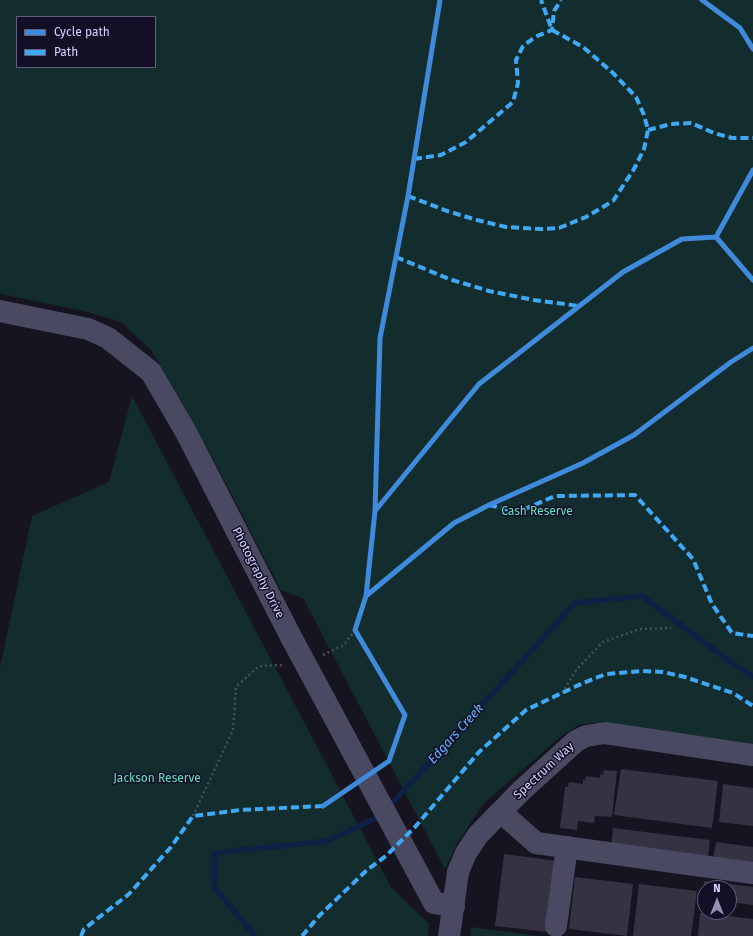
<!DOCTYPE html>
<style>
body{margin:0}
#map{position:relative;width:753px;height:936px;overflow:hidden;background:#161421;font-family:"Fira Sans",sans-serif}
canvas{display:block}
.legend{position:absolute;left:16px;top:16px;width:140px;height:52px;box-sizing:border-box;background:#130f26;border:1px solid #625e7d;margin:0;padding:5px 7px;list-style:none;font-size:12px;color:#d9d4ff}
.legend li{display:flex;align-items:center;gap:8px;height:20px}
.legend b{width:20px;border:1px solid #625e7d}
.north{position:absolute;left:697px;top:880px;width:40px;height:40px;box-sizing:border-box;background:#130f26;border:1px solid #625e7d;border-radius:50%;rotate:0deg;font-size:11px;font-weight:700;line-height:16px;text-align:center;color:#d9d4ff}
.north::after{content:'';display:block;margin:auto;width:14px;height:18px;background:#9591b1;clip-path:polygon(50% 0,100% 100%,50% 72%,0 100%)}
</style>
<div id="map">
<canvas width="753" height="936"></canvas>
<ul class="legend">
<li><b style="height:5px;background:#408adc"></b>Cycle path</li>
<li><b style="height:5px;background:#3fa9f5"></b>Path</li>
</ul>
<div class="north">N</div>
</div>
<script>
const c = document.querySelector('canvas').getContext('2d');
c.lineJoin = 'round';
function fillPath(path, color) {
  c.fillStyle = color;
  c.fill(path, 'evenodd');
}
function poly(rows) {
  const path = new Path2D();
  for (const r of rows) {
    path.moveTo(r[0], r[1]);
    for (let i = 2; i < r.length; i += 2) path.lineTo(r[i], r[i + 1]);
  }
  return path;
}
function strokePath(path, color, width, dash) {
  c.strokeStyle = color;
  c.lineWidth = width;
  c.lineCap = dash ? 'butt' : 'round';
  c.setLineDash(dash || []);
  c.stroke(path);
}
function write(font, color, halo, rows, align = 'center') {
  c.font = font + ' "Fira Sans",sans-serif';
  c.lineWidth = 3;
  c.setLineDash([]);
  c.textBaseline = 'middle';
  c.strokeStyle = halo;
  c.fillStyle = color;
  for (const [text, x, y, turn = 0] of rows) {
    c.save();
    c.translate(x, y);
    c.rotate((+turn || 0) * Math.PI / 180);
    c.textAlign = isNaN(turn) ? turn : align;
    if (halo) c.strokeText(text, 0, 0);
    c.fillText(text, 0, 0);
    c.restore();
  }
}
const green = poly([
 [0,0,753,0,753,744,597,723,581,724,565,733,483,804,457,844,445,869,303,598,281,590,211,455,152,351,121,322,84,311,0,294],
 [17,17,155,17,155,67,17,67],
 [132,396,391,887,429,924,428,936,0,936,0,668,32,516,109,482],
 [471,927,539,936,470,936]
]);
const stream = poly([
 [388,808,575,603,642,596,724,657,753,677],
 [255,936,215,888,214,853,327,841,383,815]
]);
const building = poly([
 [621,769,718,781,712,828,614,815],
 [604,770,617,771,612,817,595,816,594,823,578,821,577,830,560,828,565,787,568,787,569,782,583,784,583,780,585,780,586,776,600,778,600,774,603,775],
 [723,784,753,788,753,826,719,822],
 [613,828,710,840,708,859,611,847],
 [716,842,753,847,753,865,713,860],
 [504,854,557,861,548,932,495,926],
 [575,877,633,884,627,936,569,929],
 [704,881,753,887,753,905,729,902,729,888,705,888,705,899,702,898],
 [639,884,697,891,691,936,633,936],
 [700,913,753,919,753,936,698,936]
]);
const path = poly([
 [323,655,344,645,355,630],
 [562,693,577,669,603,642,640,629,671,628],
 [193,816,233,730,236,687,259,666,284,665]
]);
const minor = poly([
 [0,311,88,329,108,338,151,372,187,434,291,637,434,903,454,906],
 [501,812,536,843,753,873],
 [556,926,567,847],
 [449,936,458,872,466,853,478,835,521,791,576,741,586,736,605,733,753,755]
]);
const quiet = poly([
 [648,130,671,124,691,123,714,133,732,138,753,138],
 [414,159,441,155,466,142,513,102,518,83,516,60,523,46,535,37,552,30,554,11,561,0],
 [408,196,447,211,477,220,506,227,541,229,559,228,586,217,613,201,634,169,644,149,648,130,644,115,636,97,613,73,583,47,552,30,541,0],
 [396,257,449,279,489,291,534,300,579,306],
 [489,505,518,512,555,496,635,495,693,559,712,604,732,633,753,636],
 [81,936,84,929,129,894,171,847,193,816,240,810,323,806,326,804],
 [302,936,320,915,367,870,386,856,415,827,479,752,526,710,583,683,606,674,643,671,663,672,685,677,733,693,753,706]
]);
const cycleway = poly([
 [702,0,740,28,753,49],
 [716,237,753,170],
 [375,511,479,384,623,272,682,239,716,237,753,280],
 [366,596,454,523,489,505,583,463,634,435,731,362,753,348],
 [323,806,389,761,405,715,355,630,366,596,375,511,380,338,408,196,440,0]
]);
const parkNames = [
 ["Cash Reserve",537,512],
 ["Jackson Reserve",157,779]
];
const streetNames = [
 ["Photography Drive",258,573,63],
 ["Spectrum Way",544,771,-43]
];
const waterNames = [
 ["Edgars Creek",456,734,-48]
];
fillPath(green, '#132c2d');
strokePath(stream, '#0d2144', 5.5);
fillPath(building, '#343243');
strokePath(path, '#44505f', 2.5, [2, 3]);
strokePath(minor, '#4a4962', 22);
strokePath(quiet, '#3fa9f5', 4, [8, 4]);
strokePath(cycleway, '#408adc', 5);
write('12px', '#5fe0c0', '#130f26', parkNames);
write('12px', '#d9d4ff', '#130f26', streetNames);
write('italic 13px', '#62b6ff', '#130f26', waterNames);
</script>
